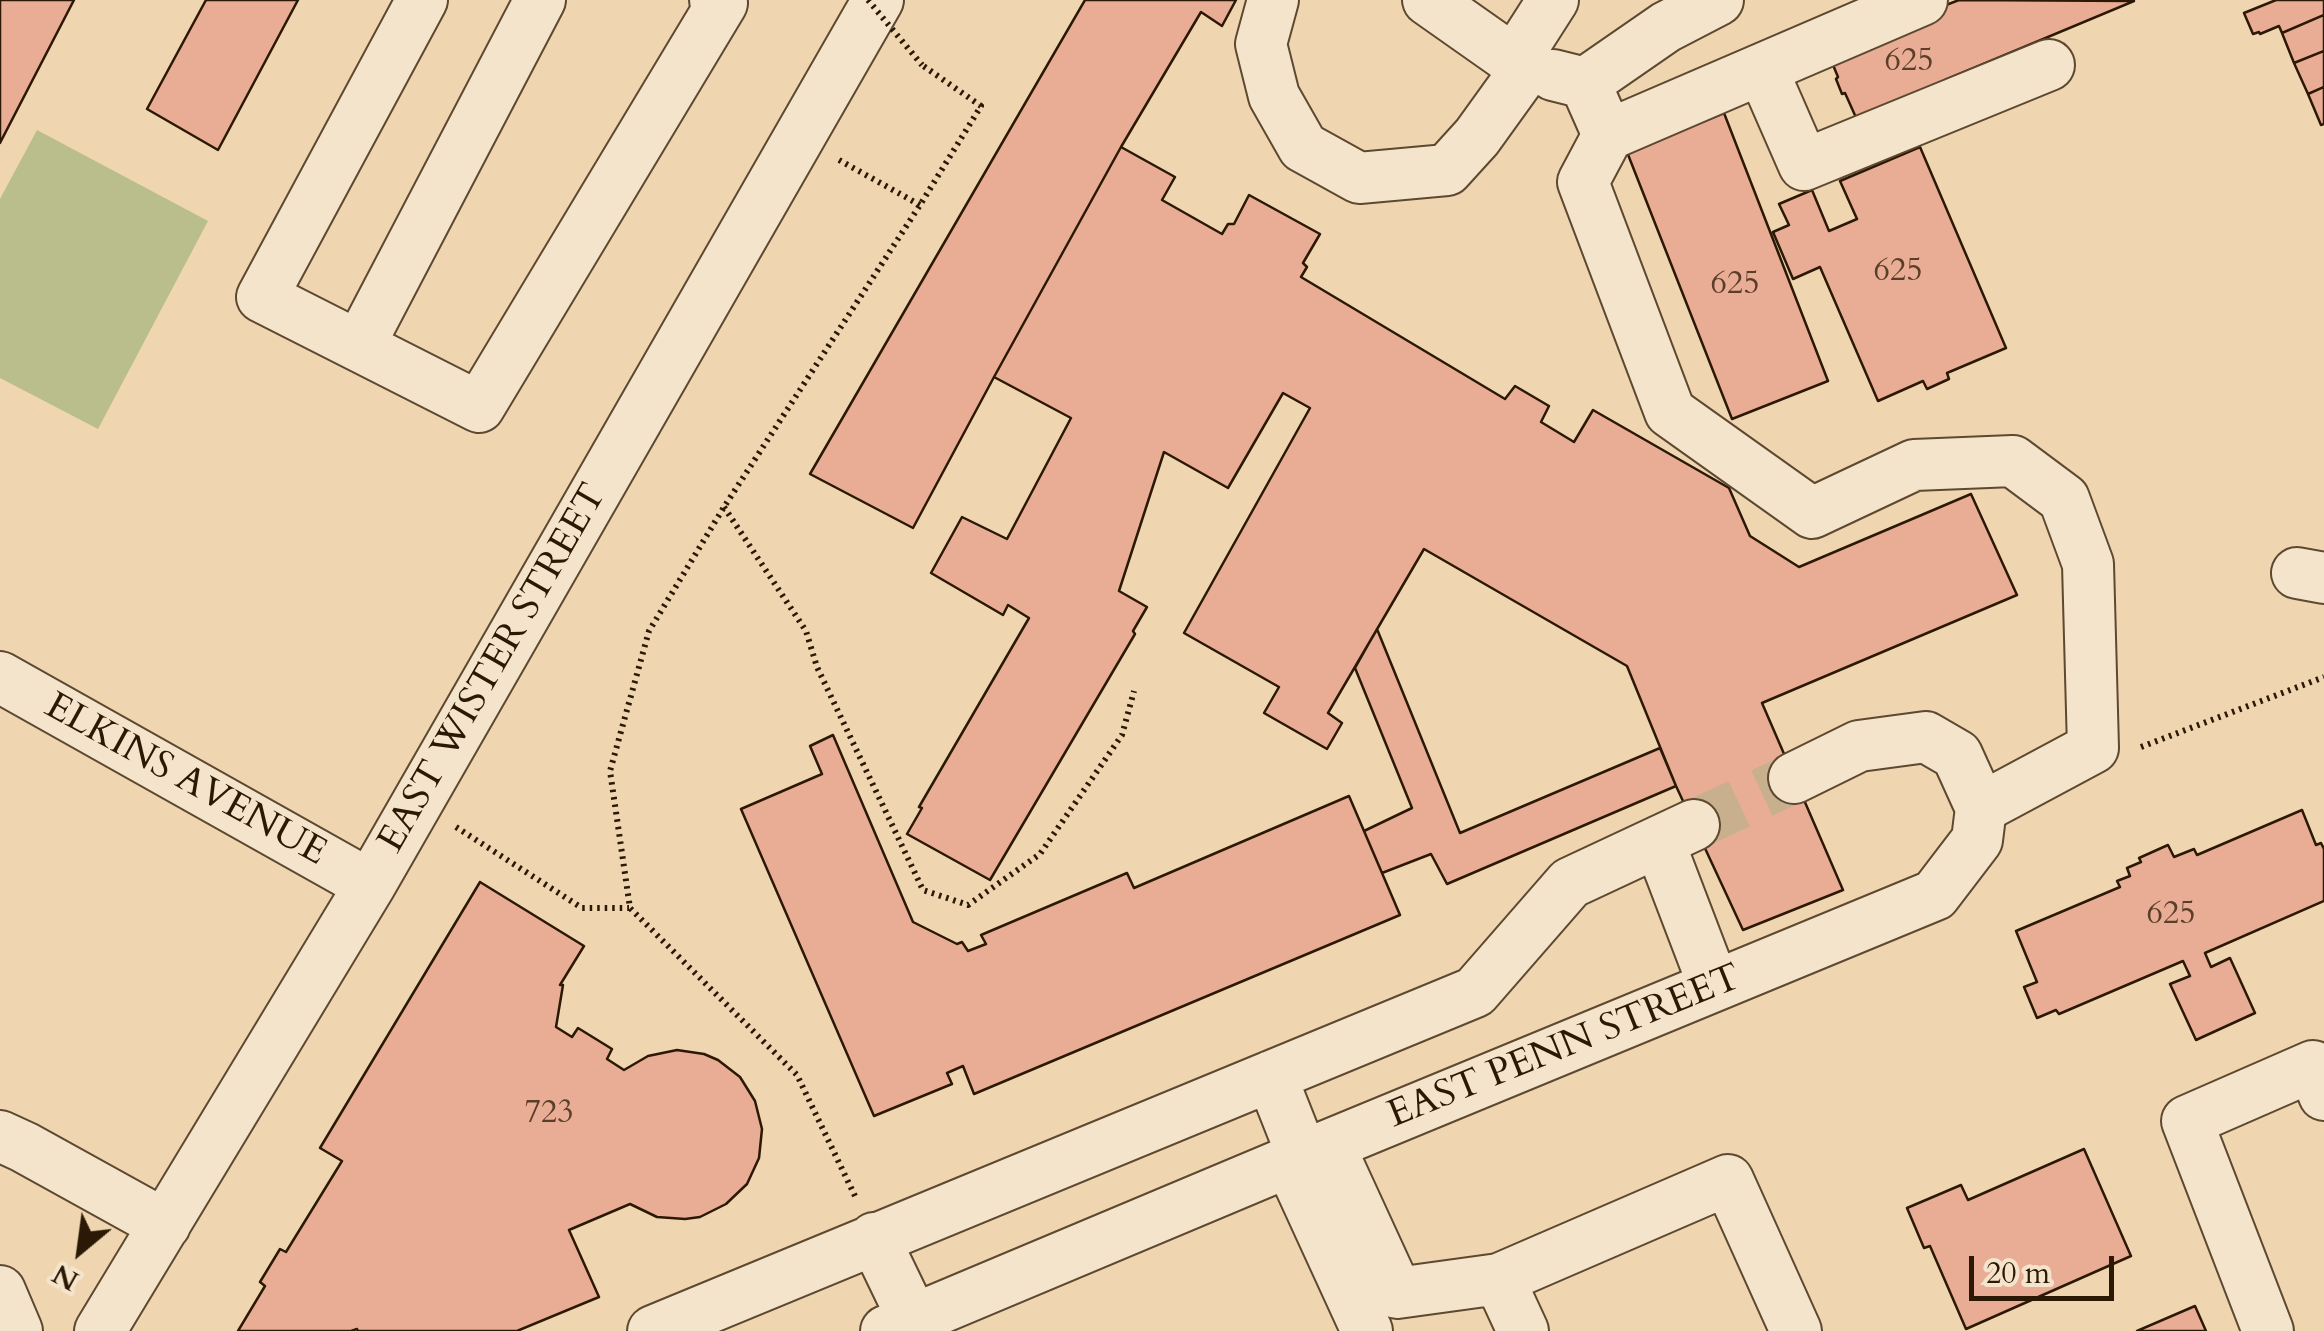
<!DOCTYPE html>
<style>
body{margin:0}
#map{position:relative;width:2324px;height:1331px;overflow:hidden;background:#efd6b1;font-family:Cardo,serif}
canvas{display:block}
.north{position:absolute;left:30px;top:1201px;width:100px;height:100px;-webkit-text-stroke:8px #f5e4cc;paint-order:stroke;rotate:209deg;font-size:28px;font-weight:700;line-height:40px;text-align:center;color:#2c1905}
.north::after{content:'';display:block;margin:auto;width:35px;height:45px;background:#2c1905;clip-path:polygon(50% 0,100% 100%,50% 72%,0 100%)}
.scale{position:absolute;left:1969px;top:1256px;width:145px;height:45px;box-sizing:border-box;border:5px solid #2c1905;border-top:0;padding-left:12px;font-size:30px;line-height:35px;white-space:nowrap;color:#2c1905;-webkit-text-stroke:8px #f5e4cc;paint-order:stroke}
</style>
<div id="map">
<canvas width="2324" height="1331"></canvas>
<div class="north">N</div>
<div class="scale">20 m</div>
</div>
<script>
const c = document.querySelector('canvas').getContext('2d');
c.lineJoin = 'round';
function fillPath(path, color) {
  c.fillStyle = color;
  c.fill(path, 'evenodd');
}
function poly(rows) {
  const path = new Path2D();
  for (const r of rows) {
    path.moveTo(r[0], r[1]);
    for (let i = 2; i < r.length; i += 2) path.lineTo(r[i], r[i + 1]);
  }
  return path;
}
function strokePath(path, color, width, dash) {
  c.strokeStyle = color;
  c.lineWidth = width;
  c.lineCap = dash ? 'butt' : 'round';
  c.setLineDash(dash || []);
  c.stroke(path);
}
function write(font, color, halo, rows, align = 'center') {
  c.font = font + ' Cardo,serif';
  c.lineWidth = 9;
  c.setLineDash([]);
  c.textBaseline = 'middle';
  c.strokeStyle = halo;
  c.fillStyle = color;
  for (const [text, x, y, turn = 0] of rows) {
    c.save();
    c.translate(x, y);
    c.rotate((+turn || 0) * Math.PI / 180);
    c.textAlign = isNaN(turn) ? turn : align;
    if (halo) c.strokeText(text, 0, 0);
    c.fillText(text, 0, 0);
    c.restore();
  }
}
const green = poly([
 [37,130,208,221,98,429,0,378,0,199]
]);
const building = poly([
 [0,0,74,0,0,143,0,0],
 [206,0,298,0,218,150,147,109,206,0],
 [1085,0,1236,0,1222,26,1201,12,1121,147,994,377,913,528,810,474,1085,0],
 [1944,0,1946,5,1959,0,2134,1,1945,80,1947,85,1858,122,1845,93,1842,94,1836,79,1838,77,1826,48,1944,0],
 [2276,0,2324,0,2324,15,2282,33,2279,26,2260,34,2259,32,2253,34,2244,13,2276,0],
 [2324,15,2324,51,2294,63,2282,33,2324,15],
 [2324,51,2324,87,2308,94,2294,63,2324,51],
 [2324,87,2324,124,2321,125,2308,94,2324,87],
 [1724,113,1828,381,1732,419,1627,152,1724,113],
 [1121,147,1175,177,1162,200,1222,234,1228,224,1234,224,1249,195,1320,234,1303,263,1307,267,1301,277,1505,399,1515,386,1549,406,1541,422,1574,442,1593,410,1729,488,1750,536,1799,567,1971,494,2017,595,1762,703,1843,890,1743,930,1676,786,1627,666,1424,549,1328,713,1342,723,1327,749,1264,713,1279,687,1184,633,1310,408,1283,393,1228,488,1164,452,1119,591,1147,607,1133,631,1135,634,990,880,907,834,922,808,919,807,1029,618,1008,605,1003,615,931,573,962,517,1007,539,1071,418,994,377,1121,147],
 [1920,147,2006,348,1947,373,1949,379,1927,389,1923,381,1878,401,1820,267,1793,279,1773,232,1789,225,1779,204,1812,190,1829,231,1857,219,1840,181,1920,147],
 [1377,629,1460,833,1660,748,1676,786,1447,884,1431,854,1382,873,1364,831,1412,808,1355,668,1377,629],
 [833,735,913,922,957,944,962,942,968,951,986,944,981,935,1127,873,1134,888,1349,796,1400,915,974,1094,963,1066,947,1073,952,1084,874,1116,741,809,822,774,810,746,833,735],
 [2302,810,2316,845,2321,843,2324,849,2324,901,2205,953,2211,967,2230,958,2255,1013,2196,1040,2170,984,2190,976,2183,961,2059,1014,2056,1010,2037,1018,2024,987,2037,982,2016,931,2120,887,2117,881,2130,876,2127,868,2141,862,2139,858,2168,845,2174,857,2194,849,2197,855,2302,810],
 [480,882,584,946,560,985,563,985,556,1027,572,1037,578,1028,612,1049,607,1059,624,1070,648,1056,677,1050,704,1054,718,1060,740,1077,755,1101,762,1129,759,1158,747,1184,726,1204,700,1217,685,1219,657,1217,630,1204,569,1230,599,1297,517,1331,358,1331,357,1329,351,1331,238,1331,265,1286,260,1282,280,1249,286,1252,342,1161,320,1148,480,882],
 [2084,1149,2131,1256,1966,1329,1930,1246,1924,1248,1907,1208,1961,1185,1968,1200,2084,1149],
 [2195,1306,2206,1331,2137,1331,2195,1306]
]);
const minorTunnel = poly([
 [1694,825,1794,778]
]);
const path = poly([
 [839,160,920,205],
 [724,507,806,631,817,667,923,890,968,905,1040,854,1122,735,1134,691],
 [2141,747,2324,677],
 [456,827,582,908,629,908],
 [855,1196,797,1075,630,908,610,771,649,631,724,507,920,205,981,106,922,65]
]);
const minor = poly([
 [422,0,262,297,479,407,722,3,715,0],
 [1273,0,1261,44,1274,96,1303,147,1359,178,1447,170,1477,137,1526,69,1428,0],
 [1514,61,1553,0],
 [1762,69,1804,165,2049,65],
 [1553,75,1585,83,1666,27,1718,0],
 [1585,83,1608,135,1922,0],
 [1608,135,1583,182,1670,412,1812,513,1914,465,2013,461,2064,499,2088,564,2093,748,1981,808],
 [359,346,540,0],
 [2297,573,2324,578],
 [0,677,370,885],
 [1659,842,1714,986],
 [1271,1076,1303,1157],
 [0,1136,24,1147,165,1225],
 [1329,1145,1397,1293,1499,1279],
 [1290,1163,1367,1331],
 [874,1238,913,1319],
 [0,1291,17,1331],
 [100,1331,370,885,878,0],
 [653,1331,1475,992,1570,883,1694,825],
 [886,1331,1329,1145,1935,895,1977,840,1981,808,1957,755,1926,737,1859,746,1794,778],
 [1523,1331,1499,1279,1728,1180,1796,1331],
 [2268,1331,2187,1121,2313,1066,2324,1095]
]);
const pathBridge = poly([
 [868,0,922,65]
]);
const numberNames = [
 ["625",1909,63],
 ["625",1898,273],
 ["625",1735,286],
 ["625",2171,916],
 ["723",549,1115]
];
const streetNames = [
 ["EAST WISTER STREET",494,669,-60],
 ["ELKINS AVENUE",185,781,29],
 ["EAST PENN STREET",1565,1048,-22]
];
fillPath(green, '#b9be8c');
fillPath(building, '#e9ad95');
strokePath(building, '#2c1905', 2.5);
strokePath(minorTunnel, '#c8b08f', 50, [50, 25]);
strokePath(minor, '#5d4830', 54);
strokePath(path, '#2c1905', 6, [2.5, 5]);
strokePath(minor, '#f5e4cc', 50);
strokePath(pathBridge, '#2c1905', 6, [2.5, 5]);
write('32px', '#5b3e29', null, numberNames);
write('38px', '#2c1905', '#f5e4cc', streetNames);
</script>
